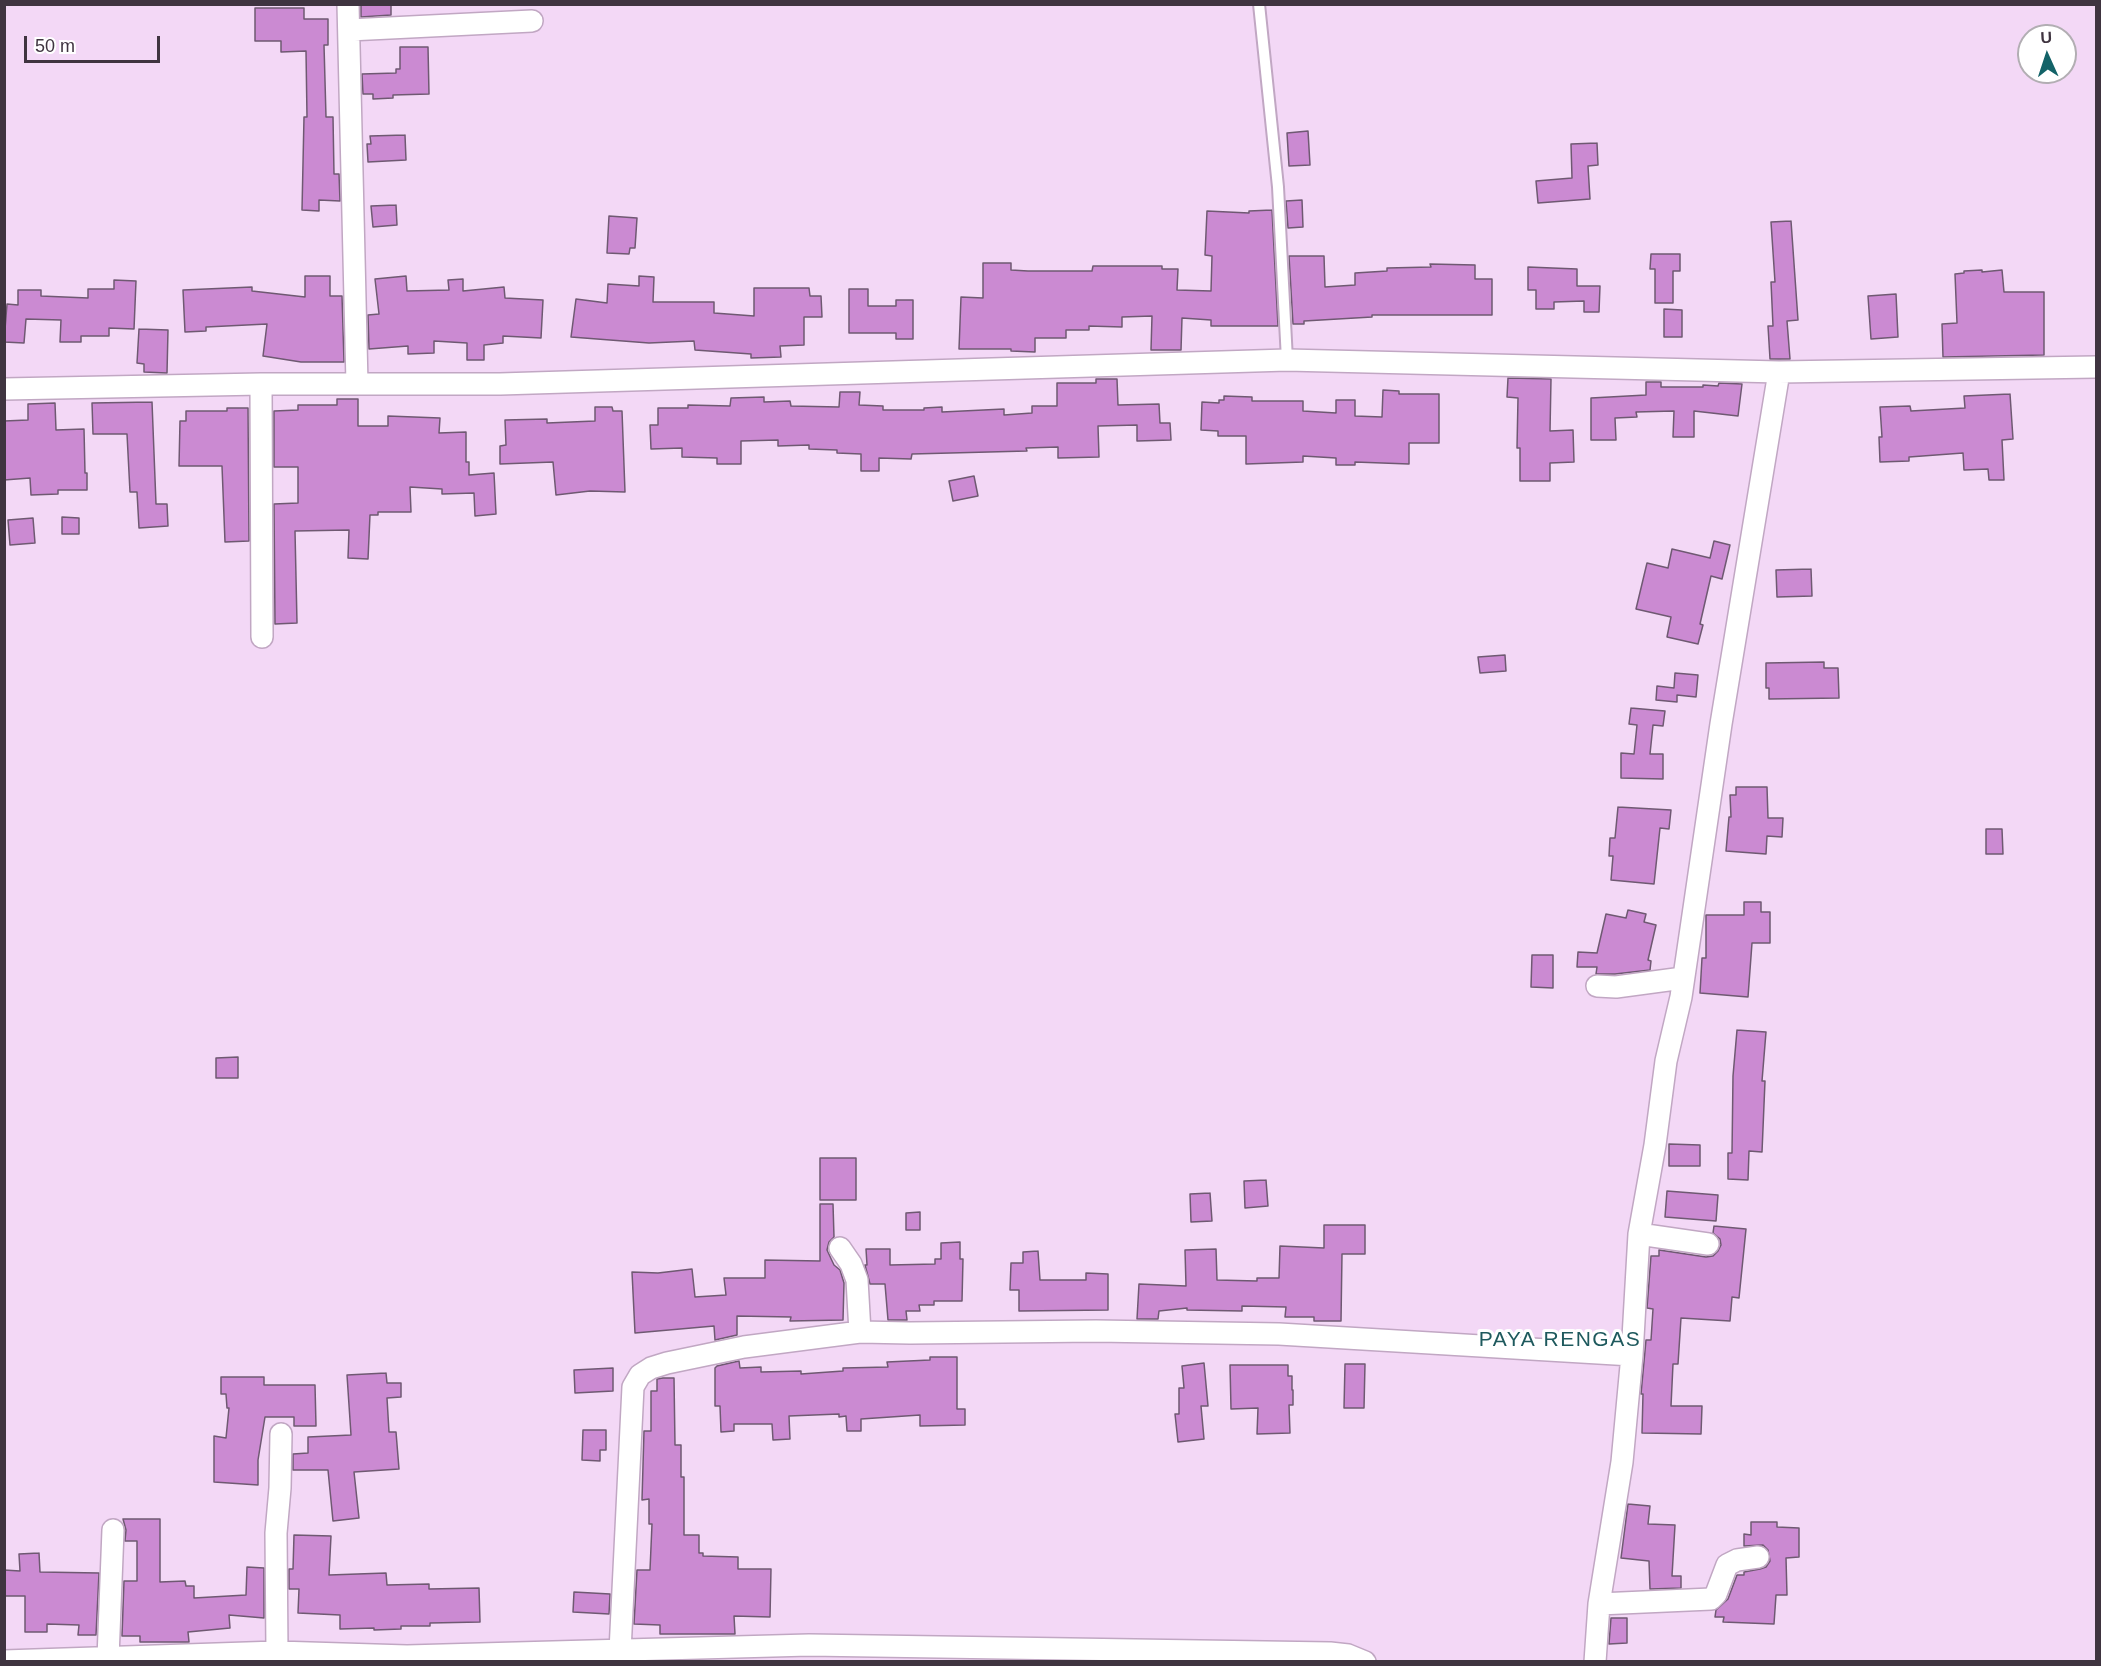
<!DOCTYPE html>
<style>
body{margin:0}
#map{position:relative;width:2101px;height:1666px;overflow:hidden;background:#f3d8f6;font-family:Arial,sans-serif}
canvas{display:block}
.frame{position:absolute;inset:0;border:6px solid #3f3440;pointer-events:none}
.north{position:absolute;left:2017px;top:24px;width:60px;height:60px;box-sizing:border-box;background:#fff;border:2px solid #b2aeb3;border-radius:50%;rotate:357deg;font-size:16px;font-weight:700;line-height:24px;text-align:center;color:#3f3440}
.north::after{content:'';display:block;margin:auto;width:21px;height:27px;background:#136368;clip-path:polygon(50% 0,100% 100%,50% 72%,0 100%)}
.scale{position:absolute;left:24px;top:36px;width:136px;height:27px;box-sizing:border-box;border:3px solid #3f3440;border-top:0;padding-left:8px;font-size:18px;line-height:21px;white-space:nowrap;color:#3f3440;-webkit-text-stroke:4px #fff;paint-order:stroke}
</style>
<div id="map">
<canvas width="2101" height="1666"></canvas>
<div class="frame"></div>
<div class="north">U</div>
<div class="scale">50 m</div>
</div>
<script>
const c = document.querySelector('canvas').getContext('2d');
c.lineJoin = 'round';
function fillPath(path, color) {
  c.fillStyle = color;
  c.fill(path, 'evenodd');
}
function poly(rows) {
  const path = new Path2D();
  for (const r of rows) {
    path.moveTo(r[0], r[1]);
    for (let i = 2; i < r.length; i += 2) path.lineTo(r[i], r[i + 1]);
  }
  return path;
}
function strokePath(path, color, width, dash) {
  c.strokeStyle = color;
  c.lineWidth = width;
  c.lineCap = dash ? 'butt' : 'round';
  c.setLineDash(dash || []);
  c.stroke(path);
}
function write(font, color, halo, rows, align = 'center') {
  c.font = font + ' Arial,sans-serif';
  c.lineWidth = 6;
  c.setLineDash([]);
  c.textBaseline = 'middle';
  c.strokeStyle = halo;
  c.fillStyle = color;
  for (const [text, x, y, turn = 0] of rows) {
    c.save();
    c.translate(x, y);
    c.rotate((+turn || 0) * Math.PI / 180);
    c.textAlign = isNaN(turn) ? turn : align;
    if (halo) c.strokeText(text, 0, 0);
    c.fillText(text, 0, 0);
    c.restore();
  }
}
const building = poly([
 [361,4,391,4,391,15,361,17,361,4],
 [255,8,304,8,304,19,328,19,328,45,324,45,326,117,333,117,334,174,339,174,340,201,319,200,319,211,302,210,304,117,307,117,306,51,281,52,281,41,255,41,255,8],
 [400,47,428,47,429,94,393,95,393,98,373,99,373,94,363,94,362,74,396,73,396,69,400,69,400,47],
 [1308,131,1310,165,1289,166,1287,133,1308,131],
 [405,135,406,160,368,162,367,144,371,144,370,136,405,135],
 [1597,143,1598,165,1588,166,1590,199,1538,203,1536,181,1572,178,1571,144,1597,143],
 [1302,200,1303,227,1288,228,1286,201,1302,200],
 [396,205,397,225,373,227,371,206,396,205],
 [1272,210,1278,326,1211,326,1211,320,1182,318,1181,350,1151,350,1152,316,1122,317,1122,327,1089,326,1089,330,1066,330,1066,338,1035,338,1035,352,1011,351,1011,349,959,349,961,297,983,298,983,263,1011,263,1011,270,1028,271,1092,271,1093,266,1162,266,1162,269,1178,269,1177,290,1211,291,1212,256,1205,255,1207,211,1249,213,1249,211,1272,210],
 [609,216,637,218,635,248,630,248,629,254,607,253,609,216],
 [1791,221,1798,320,1787,321,1790,359,1770,359,1768,326,1773,326,1771,282,1775,282,1771,222,1791,221],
 [1651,254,1680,254,1680,271,1673,271,1673,303,1655,303,1655,269,1650,269,1651,254],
 [1289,256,1324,256,1325,287,1355,285,1355,273,1387,271,1387,268,1431,267,1430,264,1475,265,1475,279,1492,279,1492,315,1372,315,1372,317,1304,321,1304,324,1293,324,1289,256],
 [1528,267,1577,269,1577,286,1600,286,1599,312,1584,312,1584,301,1554,302,1554,309,1536,309,1536,290,1528,290,1528,267],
 [1982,270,1982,272,2002,270,2004,292,2044,292,2044,355,1943,357,1942,324,1957,323,1955,274,1964,273,1964,271,1982,270],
 [305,276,330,276,330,296,342,296,344,362,301,362,263,356,267,324,206,327,206,331,185,332,183,290,252,287,252,291,305,297,305,276],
 [406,276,407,291,449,290,448,280,463,279,463,291,504,287,505,298,543,300,541,338,503,336,503,343,484,345,484,360,467,360,467,343,434,341,434,353,408,354,408,346,369,349,368,315,379,314,375,279,406,276],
 [639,276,654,277,653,302,714,302,714,313,754,316,754,288,809,288,810,296,821,296,822,317,804,317,804,345,780,346,781,357,751,358,751,354,695,350,694,341,649,343,571,337,576,299,607,303,608,284,639,286,639,276],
 [114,280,136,281,134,329,109,328,109,336,81,336,81,342,60,342,61,320,26,319,24,343,4,342,7,304,18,305,18,290,41,290,41,296,88,298,88,289,114,289,114,280],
 [849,289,868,289,868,306,896,306,896,300,913,300,913,339,896,339,896,333,849,333,849,289],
 [1896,294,1898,337,1871,339,1868,296,1896,294],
 [1664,309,1682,310,1682,337,1664,337,1664,309],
 [139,329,168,330,167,373,144,372,144,364,137,363,139,329],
 [1508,378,1551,379,1550,431,1573,430,1574,462,1550,463,1550,481,1520,481,1520,448,1517,448,1518,398,1507,397,1508,378],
 [1096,379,1117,379,1118,405,1159,404,1160,423,1170,423,1171,440,1137,441,1137,425,1098,426,1099,457,1058,458,1058,447,1026,448,1027,451,912,454,911,459,879,458,879,471,861,471,861,454,837,453,837,450,809,449,809,445,778,446,778,440,741,441,741,464,717,464,717,458,682,457,682,448,651,449,650,425,658,425,658,408,688,408,688,405,730,406,731,398,764,397,764,402,790,401,791,406,839,407,840,392,860,392,859,405,883,406,883,410,924,410,924,408,942,407,942,412,1004,409,1004,415,1032,413,1032,406,1057,406,1057,383,1096,383,1096,379],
 [1646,382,1661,382,1661,387,1703,387,1703,385,1718,386,1719,383,1742,384,1738,416,1694,411,1694,437,1673,437,1674,411,1636,412,1637,417,1615,418,1616,440,1591,440,1591,398,1646,395,1646,382],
 [1383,390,1399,391,1399,394,1439,394,1439,443,1409,443,1409,464,1355,462,1355,465,1336,465,1336,458,1303,456,1303,462,1246,464,1246,436,1218,436,1218,431,1201,430,1202,402,1219,403,1219,400,1224,400,1224,396,1252,397,1252,401,1303,401,1303,411,1336,413,1336,400,1355,400,1355,416,1382,417,1383,390],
 [2010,394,2013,439,2002,440,2004,480,1989,480,1988,469,1964,470,1963,453,1909,457,1909,461,1880,462,1879,437,1882,437,1880,407,1910,406,1911,411,1965,408,1964,396,2010,394],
 [337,399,358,399,358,426,388,426,388,416,440,418,439,433,466,432,466,462,469,462,469,475,494,473,496,514,475,516,474,493,442,494,442,489,410,487,411,512,378,512,378,515,370,515,368,559,348,558,349,530,295,531,297,623,275,624,274,504,298,503,298,467,274,467,274,411,298,410,298,405,337,405,337,399],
 [152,402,156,504,167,504,168,526,139,528,137,492,130,492,127,434,93,434,92,403,152,402],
 [55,403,56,430,84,429,85,473,87,473,87,490,58,490,58,494,31,495,30,478,4,480,4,421,28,420,28,404,55,403],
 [595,407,612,407,613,411,622,411,625,492,590,491,556,495,553,462,500,464,500,446,506,445,505,420,547,419,547,423,595,421,595,407],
 [227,408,248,408,249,541,225,542,222,466,179,466,180,421,186,421,186,411,227,411,227,408],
 [974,476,978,496,953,501,949,481,974,476],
 [62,517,79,518,79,534,62,534,62,517],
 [33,518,35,543,10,545,8,520,33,518],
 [1714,541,1730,545,1722,579,1711,576,1700,624,1703,625,1698,644,1667,637,1671,617,1636,609,1647,563,1668,568,1672,549,1710,558,1714,541],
 [1811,569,1812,596,1777,597,1776,570,1811,569],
 [1505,655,1506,671,1480,673,1478,657,1505,655],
 [1824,662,1824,668,1838,668,1839,698,1769,699,1769,688,1766,688,1766,663,1824,662],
 [1675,673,1698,675,1696,697,1677,695,1677,702,1656,700,1657,686,1674,688,1675,673],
 [1631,708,1665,711,1663,726,1653,725,1650,754,1663,754,1663,779,1621,778,1621,753,1634,754,1637,725,1629,724,1631,708],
 [1736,787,1767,787,1768,818,1783,818,1782,837,1767,836,1766,854,1726,851,1729,817,1731,817,1730,795,1736,795,1736,787],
 [1618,807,1671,810,1669,829,1660,828,1654,884,1611,880,1613,856,1609,856,1610,838,1615,838,1618,807],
 [1986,829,2002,829,2003,854,1986,854,1986,829],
 [1744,902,1761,902,1761,912,1770,912,1770,943,1752,943,1748,997,1700,993,1702,958,1706,958,1706,915,1744,915,1744,902],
 [1628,910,1646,914,1644,922,1656,925,1648,960,1651,961,1650,970,1615,974,1596,974,1597,967,1577,967,1578,952,1597,953,1606,914,1626,918,1628,910],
 [1532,955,1553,955,1553,988,1531,987,1532,955],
 [1737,1030,1766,1032,1762,1081,1765,1081,1762,1152,1749,1151,1748,1180,1728,1179,1728,1153,1732,1153,1733,1076,1737,1030],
 [238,1057,238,1078,216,1078,216,1058,238,1057],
 [1669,1144,1700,1145,1700,1166,1669,1166,1669,1144],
 [820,1158,856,1158,856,1200,820,1200,820,1158],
 [1266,1180,1268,1206,1245,1208,1244,1181,1266,1180],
 [1667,1191,1718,1195,1716,1221,1665,1217,1667,1191],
 [1210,1193,1212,1221,1191,1222,1190,1194,1210,1193],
 [820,1204,833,1204,834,1237,829,1242,827,1250,834,1265,840,1270,844,1283,843,1320,790,1321,791,1317,737,1316,737,1335,715,1340,714,1326,635,1333,632,1272,658,1273,692,1269,695,1297,726,1295,724,1278,765,1278,765,1260,820,1261,820,1204],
 [920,1212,920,1230,906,1230,906,1213,920,1212],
 [1324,1225,1365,1225,1365,1254,1342,1254,1341,1321,1314,1321,1314,1317,1285,1317,1286,1307,1242,1306,1242,1311,1187,1310,1187,1308,1159,1311,1158,1319,1137,1319,1139,1284,1186,1286,1185,1250,1216,1249,1217,1280,1257,1281,1257,1278,1279,1278,1280,1246,1324,1248,1324,1225],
 [1714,1226,1746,1229,1739,1298,1732,1297,1730,1321,1681,1318,1678,1364,1673,1364,1671,1406,1702,1406,1701,1434,1642,1433,1643,1394,1641,1394,1646,1340,1651,1340,1653,1309,1647,1308,1651,1256,1659,1256,1659,1250,1706,1257,1713,1256,1718,1251,1721,1245,1720,1239,1713,1233,1714,1226],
 [960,1242,960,1259,963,1259,962,1301,934,1301,934,1305,919,1305,920,1311,906,1311,907,1320,888,1320,885,1284,870,1284,865,1265,867,1265,866,1249,890,1249,890,1265,935,1264,935,1259,941,1259,941,1243,960,1242],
 [1038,1251,1040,1280,1086,1280,1086,1273,1108,1274,1108,1310,1019,1311,1019,1290,1010,1290,1011,1263,1023,1263,1023,1252,1038,1251],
 [930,1357,957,1357,957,1409,965,1409,965,1425,920,1426,920,1415,861,1419,861,1431,847,1431,846,1416,839,1417,839,1414,789,1416,790,1439,773,1440,772,1424,734,1424,734,1431,721,1432,720,1406,715,1406,715,1368,717,1366,739,1361,740,1368,761,1367,761,1372,801,1371,801,1374,843,1371,843,1368,888,1367,887,1362,930,1360,930,1357],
 [1204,1363,1208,1406,1201,1406,1204,1439,1178,1442,1175,1414,1179,1414,1179,1388,1184,1388,1182,1366,1204,1363],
 [1345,1364,1365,1364,1364,1408,1344,1408,1345,1364],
 [1230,1365,1288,1365,1288,1376,1292,1376,1292,1390,1293,1390,1293,1405,1289,1405,1290,1433,1257,1434,1258,1408,1231,1409,1230,1365],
 [613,1368,613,1391,575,1393,574,1370,613,1368],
 [386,1373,387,1383,401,1383,401,1397,387,1398,389,1432,396,1432,399,1469,354,1472,359,1518,333,1521,328,1470,293,1470,293,1454,308,1453,308,1437,351,1435,347,1375,386,1373],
 [221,1377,264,1377,264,1385,315,1385,316,1426,294,1426,294,1417,265,1417,258,1460,258,1485,214,1482,214,1436,226,1438,229,1408,227,1408,226,1394,221,1394,221,1377],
 [663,1378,674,1378,675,1445,681,1445,681,1477,684,1477,684,1535,699,1535,699,1553,703,1553,703,1556,738,1557,738,1569,771,1569,770,1617,734,1616,735,1634,660,1634,660,1625,634,1624,637,1570,650,1570,652,1524,649,1524,649,1499,642,1500,644,1431,651,1431,651,1391,657,1391,657,1379,663,1378],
 [583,1430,606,1430,606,1450,600,1450,600,1461,582,1460,583,1430],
 [1628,1504,1650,1506,1648,1524,1675,1525,1672,1576,1681,1576,1681,1588,1650,1589,1649,1561,1621,1558,1628,1504],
 [123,1519,160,1519,160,1582,185,1581,186,1586,194,1586,194,1598,246,1595,247,1567,264,1568,264,1618,229,1615,230,1628,188,1632,189,1642,140,1642,140,1636,122,1636,124,1581,137,1581,137,1541,125,1541,126,1530,123,1519],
 [1751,1522,1777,1522,1777,1527,1799,1528,1799,1557,1786,1558,1787,1595,1776,1595,1774,1624,1723,1622,1724,1617,1715,1617,1716,1610,1728,1599,1737,1575,1744,1575,1744,1572,1760,1569,1766,1567,1770,1561,1768,1550,1763,1545,1744,1546,1744,1534,1751,1535,1751,1522],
 [294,1535,331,1536,329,1575,386,1573,387,1585,429,1584,429,1589,479,1588,480,1622,430,1623,430,1626,401,1626,401,1629,374,1630,374,1628,340,1629,340,1615,298,1613,299,1589,289,1589,289,1569,293,1569,294,1535],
 [39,1553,40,1572,99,1573,96,1635,78,1635,79,1625,47,1624,47,1632,25,1632,25,1596,4,1596,4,1570,20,1571,19,1554,39,1553],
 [574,1592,610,1594,609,1614,573,1612,574,1592],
 [1611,1618,1627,1618,1627,1643,1609,1644,1611,1618]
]);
const lane = poly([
 [1259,4,1278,187,1287,360]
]);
const street = poly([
 [348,4,357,384],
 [349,30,532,21],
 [261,384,262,637],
 [4,389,261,384,500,384,1287,360,1779,372,2096,367],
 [1597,986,1616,987,1683,978],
 [1639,1234,1708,1244],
 [840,1248,851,1264,857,1280,860,1332],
 [1599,1604,1711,1599,1716,1594,1727,1565,1737,1560,1758,1557],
 [620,1651,633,1387,640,1375,651,1368,667,1363,744,1347,860,1332,910,1333,1096,1331,1279,1334,1632,1355],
 [277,1652,276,1533,280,1488,281,1434],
 [108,1658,113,1530],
 [4,1661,277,1652,407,1656,809,1645,1330,1653,1348,1655,1365,1662],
 [1595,1662,1599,1604,1622,1462,1632,1355,1639,1234,1655,1145,1666,1061,1681,997,1721,724,1779,372]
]);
const quarterNames = [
 ["PAYA RENGAS",1560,1340]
];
fillPath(building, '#cb8ad2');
strokePath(building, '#6f5972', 1.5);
strokePath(lane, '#c1a7c3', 14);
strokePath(street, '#c1a7c3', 24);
strokePath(lane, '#fff', 10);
strokePath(street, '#fff', 21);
c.letterSpacing = '1.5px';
write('21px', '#1e595d', '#fff', quarterNames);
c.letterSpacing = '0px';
</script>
